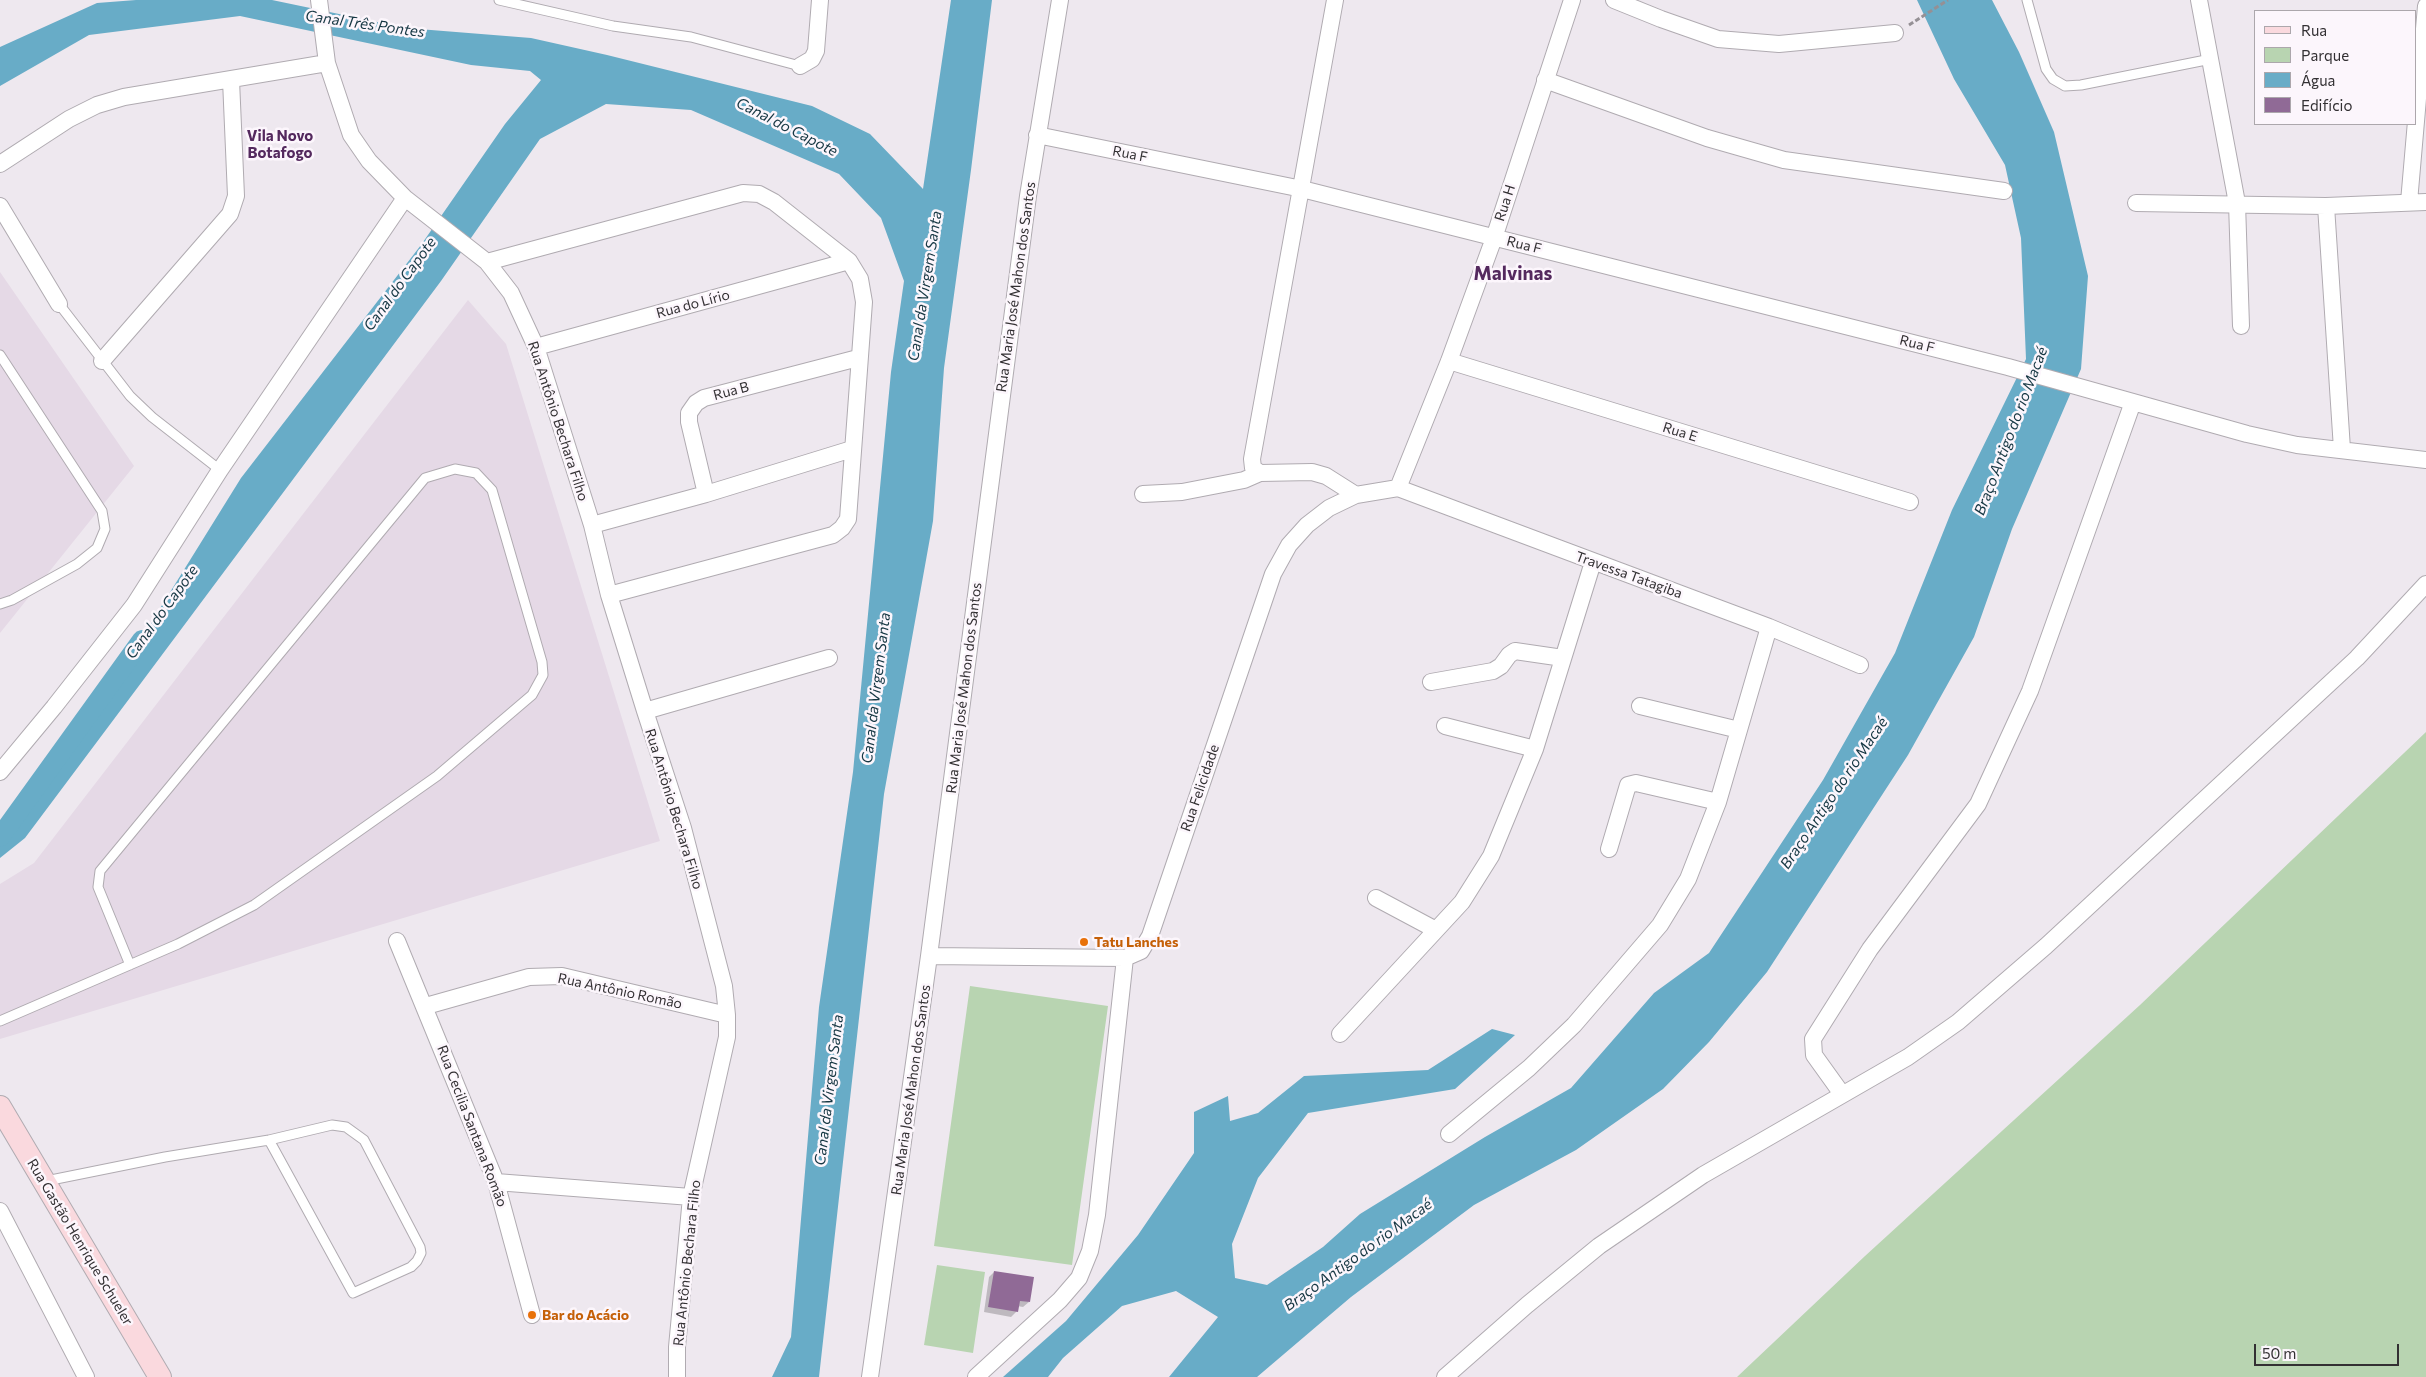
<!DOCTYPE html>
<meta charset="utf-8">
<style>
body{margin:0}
#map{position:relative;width:2426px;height:1377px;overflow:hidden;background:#eee8ef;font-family:Commissioner,sans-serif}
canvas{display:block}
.legend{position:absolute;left:2254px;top:10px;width:162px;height:115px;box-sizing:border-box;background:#fcf6fc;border:1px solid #aca7ac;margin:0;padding:6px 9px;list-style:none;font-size:15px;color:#333033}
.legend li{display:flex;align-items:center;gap:10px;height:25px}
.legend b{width:25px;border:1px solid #aca7ac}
.scale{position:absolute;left:2254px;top:1344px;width:145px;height:22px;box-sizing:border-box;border:2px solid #333033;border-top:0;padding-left:6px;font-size:15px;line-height:18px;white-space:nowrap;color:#333033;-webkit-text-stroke:4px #fcf6fc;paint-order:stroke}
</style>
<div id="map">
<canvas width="2426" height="1377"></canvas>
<ul class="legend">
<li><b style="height:6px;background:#fad9de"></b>Rua</li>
<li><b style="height:14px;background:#b8d4b1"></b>Parque</li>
<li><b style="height:14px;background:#68acc7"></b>Água</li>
<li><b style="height:14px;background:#906a96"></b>Edifício</li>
</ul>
<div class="scale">50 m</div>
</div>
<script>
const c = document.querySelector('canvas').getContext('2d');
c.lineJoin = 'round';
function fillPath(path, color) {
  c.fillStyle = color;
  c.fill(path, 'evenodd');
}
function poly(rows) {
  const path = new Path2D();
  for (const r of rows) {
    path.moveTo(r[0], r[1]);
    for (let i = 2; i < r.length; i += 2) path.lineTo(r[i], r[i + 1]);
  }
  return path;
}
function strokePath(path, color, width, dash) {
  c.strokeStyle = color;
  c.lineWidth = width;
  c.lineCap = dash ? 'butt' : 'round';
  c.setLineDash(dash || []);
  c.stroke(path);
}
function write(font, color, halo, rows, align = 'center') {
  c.font = font + ' Commissioner,sans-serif';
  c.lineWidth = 5;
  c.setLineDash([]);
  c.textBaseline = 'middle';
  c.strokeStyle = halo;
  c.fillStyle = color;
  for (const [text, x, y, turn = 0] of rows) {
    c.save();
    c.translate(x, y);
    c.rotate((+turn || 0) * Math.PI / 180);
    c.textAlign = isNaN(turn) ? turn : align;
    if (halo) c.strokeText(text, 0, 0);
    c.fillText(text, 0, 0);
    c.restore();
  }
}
const built = poly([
 [0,272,134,466,0,633],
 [468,300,506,344,660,841,0,1039,0,884,34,863]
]);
const green = poly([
 [2426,732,2426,1377,1737,1377,1865,1256,2140,1005],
 [970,986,1108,1006,1072,1265,934,1246],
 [937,1265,985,1272,973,1353,924,1345]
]);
const water = poly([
 [136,0,272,0,406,28,531,38,607,55,812,106,870,134,923,189,951,0,992,0,971,170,944,368,933,521,884,794,819,1377,772,1377,791,1337,819,1007,853,772,891,372,904,281,881,218,839,174,691,110,606,104,540,139,441,281,144,679,25,838,0,858,0,831,12,822,118,676,241,478,421,245,505,124,541,80,530,71,471,65,240,16,89,35,0,86,0,47,97,3],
 [1917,0,1992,0,2019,52,2054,132,2088,276,2081,369,2012,529,1974,637,1908,755,1767,972,1709,1042,1663,1089,1576,1150,1474,1205,1351,1297,1257,1377,1169,1377,1218,1317,1176,1291,1122,1306,1063,1358,1048,1377,1003,1377,1066,1321,1138,1235,1194,1153,1194,1112,1228,1096,1230,1121,1258,1113,1304,1076,1428,1070,1492,1029,1515,1035,1455,1089,1308,1113,1258,1178,1232,1244,1235,1278,1267,1285,1323,1247,1360,1214,1485,1137,1571,1088,1654,993,1709,953,1823,780,1895,653,1952,510,2026,359,2021,238,2005,165,1954,79]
]);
const shadow = poly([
 [994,1272,1029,1302,1023,1307,1017,1306,1017,1311,1011,1317,984,1312,989,1277]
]);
const canal = poly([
 [0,837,142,640]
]);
const building = poly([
 [994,1271,1034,1277,1030,1302,1020,1301,1018,1312,988,1307]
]);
const path = poly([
 [1909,25,1948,0]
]);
const lane = poly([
 [499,0,613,26,691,37,800,66],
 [2027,0,2046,69,2053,79,2065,86,2081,85,2211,59],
 [59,304,130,396,152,417,220,470],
 [0,355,102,511,105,529,97,548,77,564,12,600,0,604],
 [0,1021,178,944,254,905,437,776,532,695,543,675,542,662,492,490,476,473,455,469,425,478,100,871,98,887,130,965],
 [46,1181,165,1157,269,1140,332,1125,346,1127,364,1140,420,1247,421,1253,417,1261,411,1267,353,1293,269,1140]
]);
const street = poly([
 [319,0,327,63,351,135,369,161,405,198,487,262,511,293,536,347,592,525,609,595,645,711,683,828,724,986,727,1015,727,1037,691,1197,677,1347,677,1377],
 [1335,0,1252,459,1253,468,1260,473,1312,472,1326,476,1356,495],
 [1614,0,1661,19,1718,39,1779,44,1895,33],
 [2199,0,2237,203,2241,326],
 [800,66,812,59,816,51,820,0],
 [1545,80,1707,138,1784,160,2004,191],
 [1037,135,1302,189,2008,367,2247,434,2297,445,2426,460],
 [0,164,69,119,97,105,124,97,327,63],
 [2409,202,2426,6],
 [2136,203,2326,206,2426,202],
 [0,206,59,304],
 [2326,206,2342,449],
 [487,262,743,193,759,194,774,202,849,261,860,279,864,302,848,519,842,528,833,535,609,595],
 [536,347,849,261],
 [102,361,230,214,236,196,231,80],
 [1449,361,1910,502],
 [1398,488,1449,361,1494,238,1572,0],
 [706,494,689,422,689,413,696,403,704,398,858,358],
 [1143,494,1182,492,1244,480,1260,473],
 [592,525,706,494,852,449],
 [1431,682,1493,671,1501,666,1509,655,1515,651,1563,658],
 [1640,706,1739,730],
 [645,711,829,658],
 [1445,726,1535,749],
 [0,772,54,707,134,605,220,470,405,198],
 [1609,849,1628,785,1636,783,1718,802],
 [1376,898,1436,930],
 [397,941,496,1182,532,1315],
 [929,956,1125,958,1141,951,1150,936,1273,574,1289,545,1307,525,1329,508,1356,495,1398,488,1769,627,1860,665],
 [426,1006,529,977,562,976,727,1015],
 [1340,1034,1462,902,1491,856,1535,749,1593,562],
 [1842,1094,1814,1055,1813,1039,1870,949,1978,804,2030,691,2133,402],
 [1449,1134,1529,1068,1574,1025,1660,925,1688,879,1718,802,1769,627],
 [496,1182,691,1197],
 [0,1211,86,1377],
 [870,1377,929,956,1028,196,1060,0],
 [976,1377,1060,1300,1079,1278,1090,1251,1097,1215,1125,958],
 [1445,1377,1527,1305,1599,1246,1703,1175,1908,1057,1958,1022,2046,946,2357,658,2426,584]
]);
const secondary = poly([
 [0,1107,160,1377]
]);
const markers = [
 [1084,942,5,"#e8710a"],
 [532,1315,5,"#e8710a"]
];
const streetNames = [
 ["Rua F",1130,154,11],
 ["Rua H",1505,203,-72],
 ["Rua F",1524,245,14],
 ["Rua Maria José Mahon dos Santos",1016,287,-82],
 ["Rua do Lírio",693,304,-15],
 ["Rua F",1917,344,14],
 ["Rua B",731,391,-15],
 ["Rua Antônio Bechara Filho",558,421,72],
 ["Rua E",1680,432,17],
 ["Travessa Tatagiba",1629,575,20],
 ["Rua Maria José Mahon dos Santos",964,688,-83],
 ["Rua Felicidade",1200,788,-71],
 ["Rua Antônio Bechara Filho",674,809,73],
 ["Rua Antônio Romão",620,991,12],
 ["Rua Maria José Mahon dos Santos",911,1090,-82],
 ["Rua Cecilia Santana Romão",472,1126,69],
 ["Rua Gastão Henrique Schueler",80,1242,59],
 ["Rua Antônio Bechara Filho",687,1263,-84]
];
const foodNames = [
 ["Tatu Lanches",1094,942],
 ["Bar do Acácio",542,1315]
];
const waterNames = [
 ["Canal Três Pontes",365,24,8],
 ["Canal do Capote",787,127,27],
 ["Canal do Capote",400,284,-54],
 ["Canal da Virgem Santa",925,286,-81],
 ["Braço Antigo do rio Macaé",2011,431,-69],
 ["Canal do Capote",162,612,-54],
 ["Canal da Virgem Santa",876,688,-83],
 ["Braço Antigo do rio Macaé",1834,793,-56],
 ["Canal da Virgem Santa",829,1090,-83],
 ["Braço Antigo do rio Macaé",1358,1255,-36]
];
const neighbourhoodNames = [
 ["Vila Novo",280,136],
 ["Botafogo",280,153]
];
const districtNames = [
 ["Malvinas",1513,274]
];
fillPath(built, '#e5d9e6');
fillPath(green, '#b8d4b1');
fillPath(water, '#68acc7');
fillPath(shadow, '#0003');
strokePath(canal, '#68acc7', 20);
fillPath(building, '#906a96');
strokePath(lane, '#b0abb1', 11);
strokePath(street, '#b0abb1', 18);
strokePath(secondary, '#b0abb1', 24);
strokePath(path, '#959095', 3, [5, 2.5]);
strokePath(lane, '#fff', 9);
strokePath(street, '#fff', 16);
strokePath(secondary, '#fad9de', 22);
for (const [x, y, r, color] of markers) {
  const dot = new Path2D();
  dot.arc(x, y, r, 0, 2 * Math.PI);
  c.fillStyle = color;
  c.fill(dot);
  strokePath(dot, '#fcf6fc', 2);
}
write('14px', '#333033', '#fcf6fc', streetNames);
write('bold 14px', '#c56008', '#fcf6fc', foodNames, 'left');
write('italic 15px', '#163743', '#fcf6fc', waterNames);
write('bold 15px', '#54295e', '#fcf6fc', neighbourhoodNames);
write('bold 19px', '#54295e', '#fcf6fc', districtNames);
</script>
